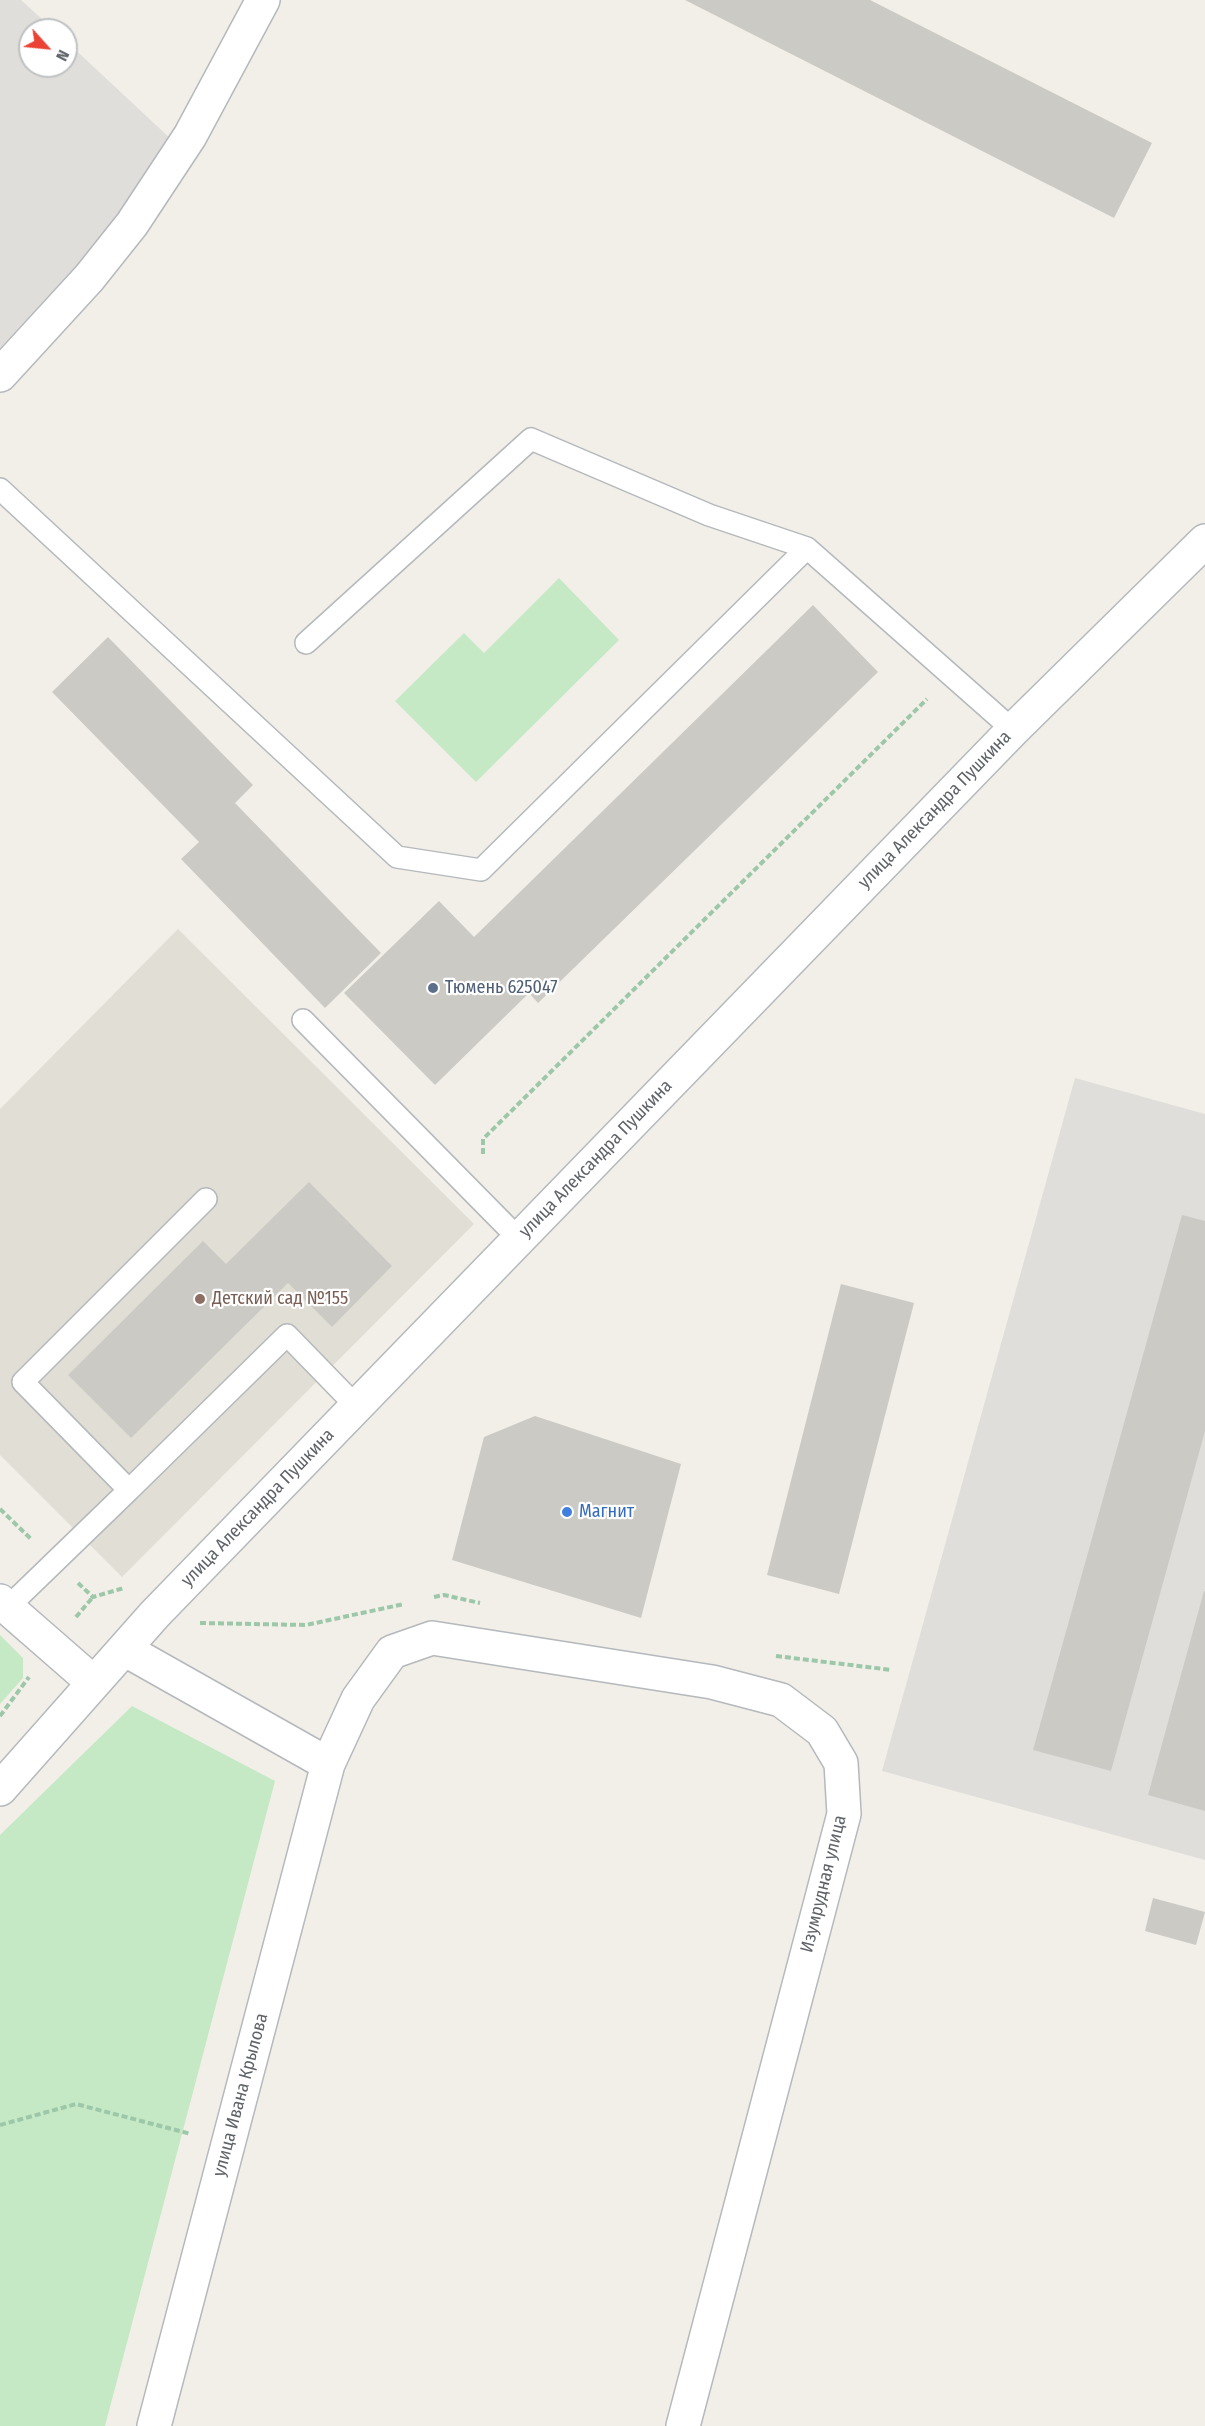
<!DOCTYPE html>
<meta charset="utf-8">
<style>
body{margin:0}
#map{position:relative;width:1205px;height:2426px;overflow:hidden;background:#f1efe8;font-family:"Fira Sans Condensed",sans-serif}
canvas{display:block}
.north{position:absolute;left:18px;top:18px;width:60px;height:60px;box-sizing:border-box;background:#fff;border:2px solid #bfc1c3;border-radius:50%;rotate:117deg;font-size:16px;font-weight:700;line-height:24px;text-align:center;color:#5f6368}
.north::after{content:'';display:block;margin:auto;width:21px;height:27px;background:#ea4335;clip-path:polygon(50% 0,100% 100%,50% 72%,0 100%)}
</style>
<div id="map">
<canvas width="1205" height="2426"></canvas>
<div class="north">N</div>
</div>
<script>
const c = document.querySelector('canvas').getContext('2d');
c.lineJoin = 'round';
function fillPath(path, color) {
  c.fillStyle = color;
  c.fill(path, 'evenodd');
}
function poly(rows) {
  const path = new Path2D();
  for (const r of rows) {
    path.moveTo(r[0], r[1]);
    for (let i = 2; i < r.length; i += 2) path.lineTo(r[i], r[i + 1]);
  }
  return path;
}
function strokePath(path, color, width, dash) {
  c.strokeStyle = color;
  c.lineWidth = width;
  c.lineCap = dash ? 'butt' : 'round';
  c.setLineDash(dash || []);
  c.stroke(path);
}
function write(font, color, halo, rows, align = 'center') {
  c.font = font + ' "Fira Sans Condensed",sans-serif';
  c.lineWidth = 4.5;
  c.setLineDash([]);
  c.textBaseline = 'middle';
  c.strokeStyle = halo;
  c.fillStyle = color;
  for (const [text, x, y, turn = 0] of rows) {
    c.save();
    c.translate(x, y);
    c.rotate((+turn || 0) * Math.PI / 180);
    c.textAlign = isNaN(turn) ? turn : align;
    if (halo) c.strokeText(text, 0, 0);
    c.fillText(text, 0, 0);
    c.restore();
  }
}
const industrial = poly([
 [0,0,21,0,54,30,30,30,30,66,66,66,66,41,173,141,67,294,0,361],
 [1075,1078,1205,1114,1205,1860,882,1771]
]);
const education = poly([
 [178,929,474,1224,122,1577,0,1455,0,1109]
]);
const green = poly([
 [559,578,619,640,476,782,395,701,464,633,484,653],
 [0,1635,23,1658,23,1678,0,1704],
 [132,1706,275,1781,105,2426,0,2426,0,1835]
]);
const building = poly([
 [685,0,870,0,1152,143,1114,218],
 [813,605,878,672,538,1003,529,993,435,1085,344,993,439,901,474,937],
 [108,637,253,785,235,803,381,953,325,1008,181,859,199,842,52,692],
 [309,1182,392,1266,332,1327,288,1283,131,1438,68,1375,203,1241,226,1264],
 [1182,1215,1205,1221,1205,1431,1111,1771,1033,1750],
 [841,1284,914,1303,839,1594,767,1575],
 [535,1416,681,1464,641,1618,452,1560,484,1437],
 [1204,1591,1205,1591,1205,1811,1148,1795],
 [1153,1898,1205,1912,1196,1945,1145,1931]
]);
const path = poly([
 [483,1154,483,1139,927,699],
 [0,1509,31,1539],
 [78,1583,93,1597,124,1588],
 [434,1597,444,1595,480,1603],
 [76,1617,93,1597],
 [200,1623,306,1625,404,1604],
 [776,1656,892,1670],
 [0,1716,29,1677],
 [0,2125,76,2104,191,2134]
]);
const service = poly([
 [0,489,397,857,481,870,807,548,1013,730],
 [306,643,531,439,709,515,807,548],
 [303,1020,519,1239],
 [206,1199,23,1382,129,1490,287,1335,356,1406],
 [7,1608,129,1490]
]);
const minor = poly([
 [0,375,89,278,132,224,190,136,263,0],
 [0,1601,94,1683],
 [124,1649,328,1764],
 [0,1789,155,1614,1013,730,1205,541],
 [154,2426,328,1764,358,1699,392,1652,432,1638,712,1682,781,1700,822,1731,841,1763,844,1814,683,2426]
]);
const markers = [
 [433,988,6,"#5c6f8a"],
 [200,1299,6,"#8d6e63"],
 [567,1512,6,"#3f7fe0"]
];
const streetNames = [
 ["улица Александра Пушкина",935,810,-46],
 ["улица Александра Пушкина",596,1159,-46],
 ["улица Александра Пушкина",258,1508,-46],
 ["Изумрудная улица",824,1884,-76],
 ["улица Ивана Крылова",241,2095,-75]
];
const serviceNames = [
 ["Тюмень 625047",445,988]
];
const educationNames = [
 ["Детский сад №155",212,1299]
];
const shopNames = [
 ["Магнит",579,1512]
];
fillPath(industrial, '#e0deda');
fillPath(education, '#e1ded6');
fillPath(green, '#c5e8c5');
fillPath(building, '#cccac5');
strokePath(service, '#b5b8bc', 24);
strokePath(minor, '#b5b8bc', 36);
strokePath(path, '#9cc7a9', 4, [6, 3]);
strokePath(service, '#fff', 21);
strokePath(minor, '#fff', 33);
for (const [x, y, r, color] of markers) {
  const dot = new Path2D();
  dot.arc(x, y, r, 0, 2 * Math.PI);
  c.fillStyle = color;
  c.fill(dot);
  strokePath(dot, '#fff', 2);
}
write('18px', '#5f6368', '#fff', streetNames);
write('18px', '#4e5e75', '#fff', serviceNames, 'left');
write('18px', '#785e54', '#fff', educationNames, 'left');
write('18px', '#366cbe', '#fff', shopNames, 'left');
</script>
